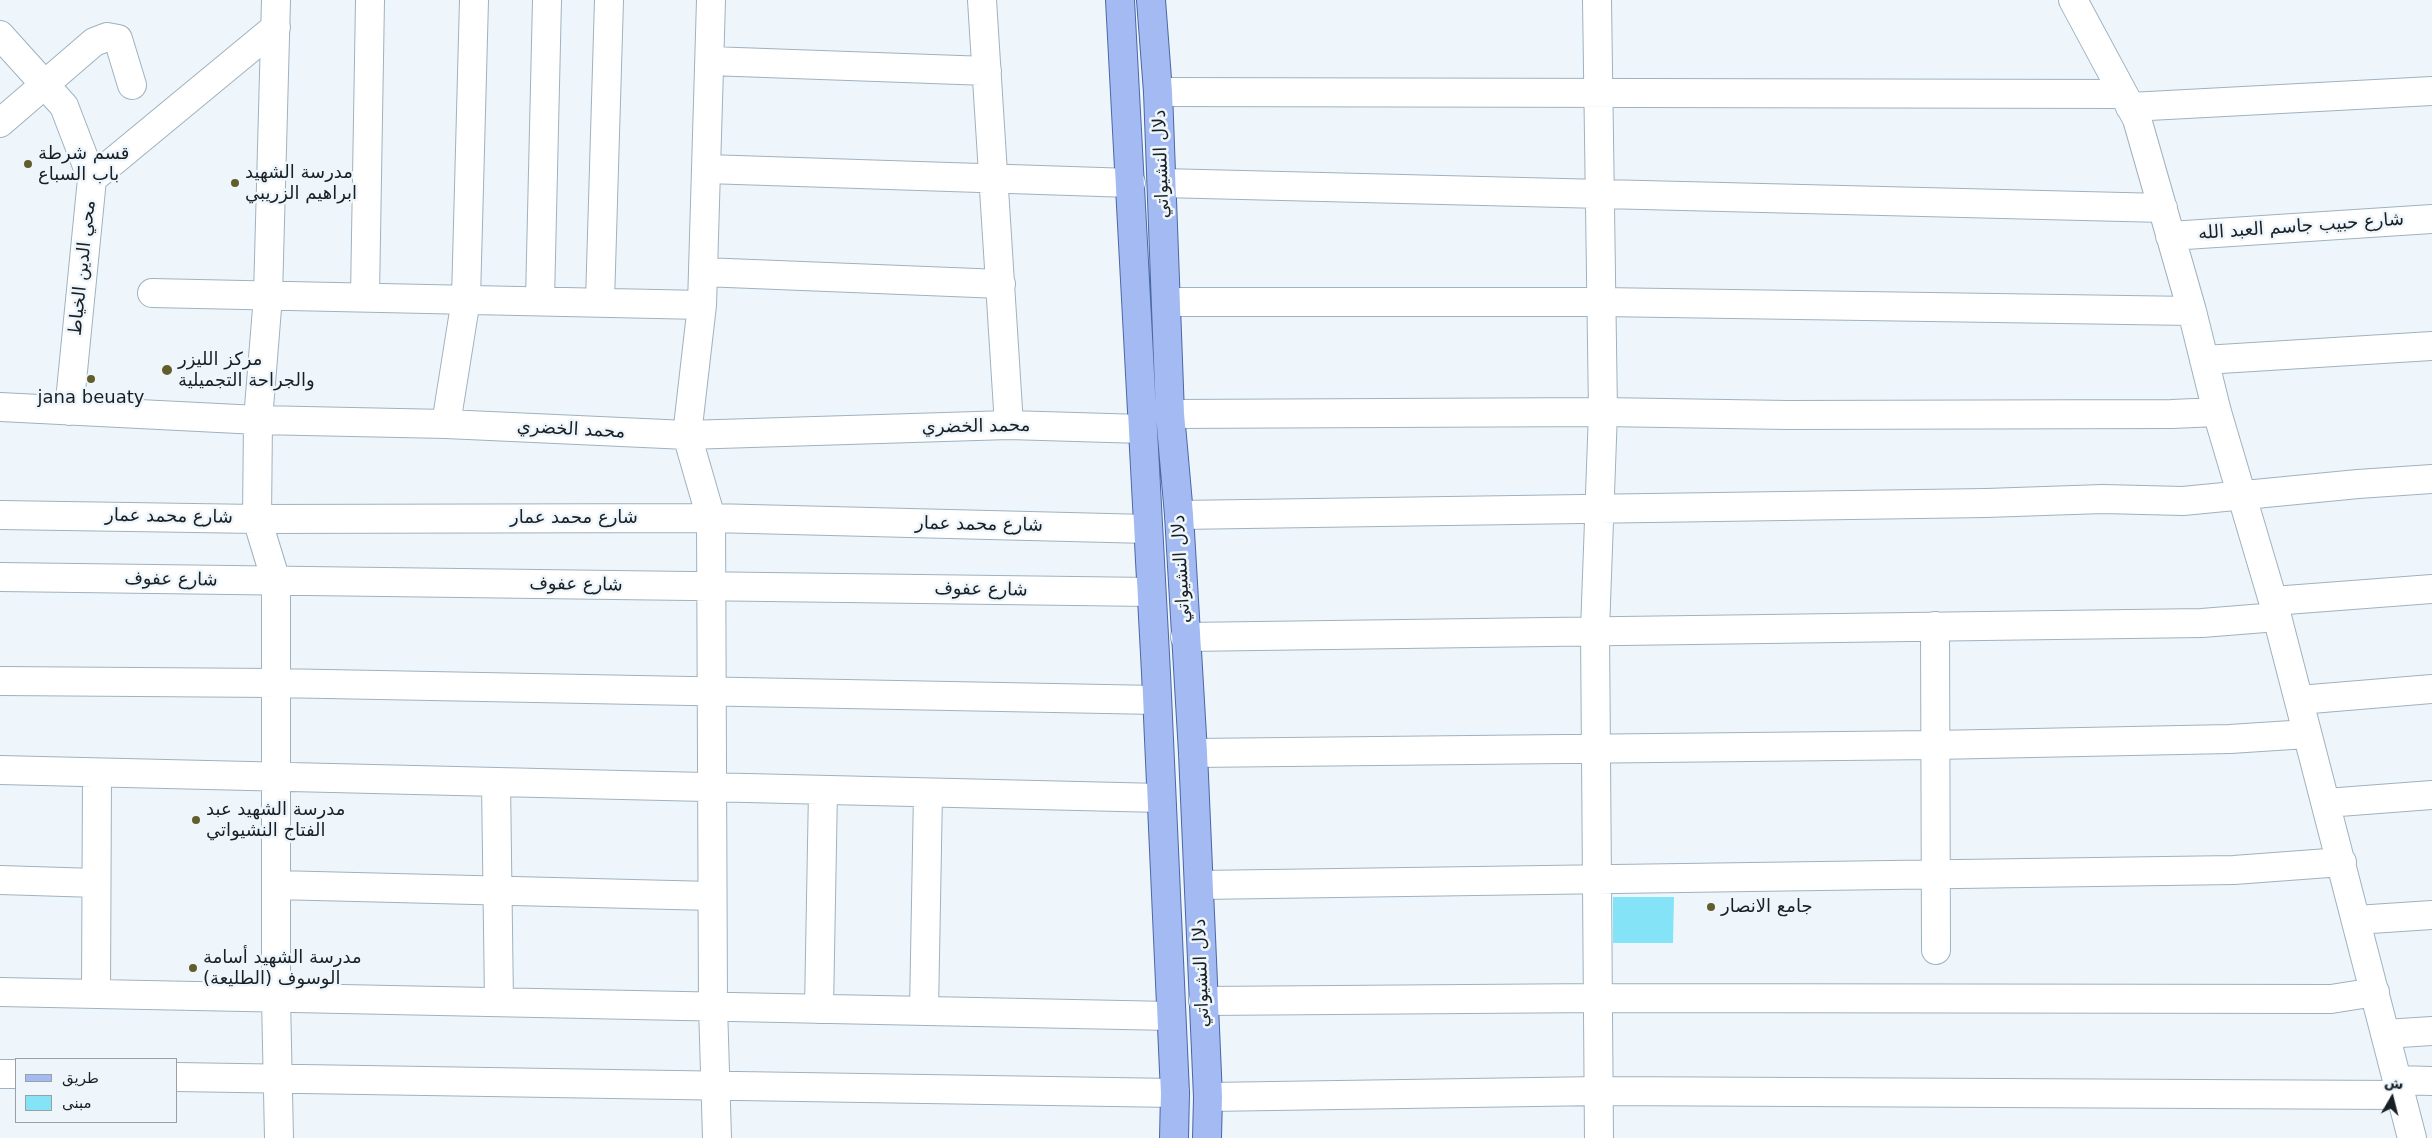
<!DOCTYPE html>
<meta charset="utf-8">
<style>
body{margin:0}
#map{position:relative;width:2432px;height:1138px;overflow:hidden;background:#eef6fc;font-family:"DejaVu Sans",Vazirmatn,sans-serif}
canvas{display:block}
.legend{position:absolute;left:15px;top:1058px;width:162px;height:65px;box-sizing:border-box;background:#eef6fc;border:1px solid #99a0a6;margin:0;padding:6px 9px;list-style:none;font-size:15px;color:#192025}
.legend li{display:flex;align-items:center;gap:10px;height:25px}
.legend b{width:25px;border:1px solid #99a0a6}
.north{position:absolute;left:2367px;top:1073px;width:50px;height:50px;-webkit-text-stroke:4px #eef6fc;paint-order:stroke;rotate:8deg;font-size:14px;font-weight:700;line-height:20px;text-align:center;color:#192025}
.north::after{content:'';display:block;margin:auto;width:18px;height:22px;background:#192025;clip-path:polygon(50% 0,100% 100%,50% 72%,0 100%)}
</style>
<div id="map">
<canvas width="2432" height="1138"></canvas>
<ul class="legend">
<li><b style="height:6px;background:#a3bbf2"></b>طريق</li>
<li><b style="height:14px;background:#84e3f7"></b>مبنى</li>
</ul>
<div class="north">ش</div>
</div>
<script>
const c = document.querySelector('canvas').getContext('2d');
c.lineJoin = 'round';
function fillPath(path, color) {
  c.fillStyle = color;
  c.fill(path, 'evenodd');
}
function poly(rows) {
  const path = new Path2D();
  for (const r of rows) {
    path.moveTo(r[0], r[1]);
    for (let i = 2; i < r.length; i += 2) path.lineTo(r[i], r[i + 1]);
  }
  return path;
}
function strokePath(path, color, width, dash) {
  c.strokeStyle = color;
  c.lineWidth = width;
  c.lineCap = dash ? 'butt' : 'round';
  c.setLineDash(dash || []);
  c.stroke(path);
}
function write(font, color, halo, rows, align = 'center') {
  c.font = font + ' "DejaVu Sans",Vazirmatn,sans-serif';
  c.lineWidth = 5;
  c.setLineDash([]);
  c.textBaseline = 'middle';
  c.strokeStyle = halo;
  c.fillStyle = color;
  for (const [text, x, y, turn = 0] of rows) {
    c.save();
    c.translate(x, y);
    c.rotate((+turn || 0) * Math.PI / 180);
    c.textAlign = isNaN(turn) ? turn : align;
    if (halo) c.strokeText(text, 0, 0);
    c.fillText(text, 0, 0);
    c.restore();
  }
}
const building = poly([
 [1613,897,1674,897,1673,943,1613,943]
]);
const minor = poly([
 [276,0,268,296,258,420,257,519,276,581,276,998,279,1138],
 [711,0,702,305,687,435,711,518,713,1006,717,1138],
 [982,0,1009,425],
 [1597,0,1603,412,1595,630,1599,1138],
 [2073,0,2137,119,2192,311,2217,412,2273,601,2412,1138],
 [0,35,64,106,92,179,69,411],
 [710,61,987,71],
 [1158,92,2123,94],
 [2130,107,2432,91],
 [0,123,94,42,107,37,118,39,132,85],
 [707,169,1131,183],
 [92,179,276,27],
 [1162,183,2163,208],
 [2170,236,2432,219],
 [703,272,1001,284],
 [152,293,702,305],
 [365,296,370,0],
 [540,300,547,0],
 [600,302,609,0],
 [1167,302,1601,302,2192,311],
 [2204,360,2432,346],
 [0,407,258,420,446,424,687,435,1009,425,1142,429],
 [1170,414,1603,412,1788,415,2172,414,2217,412],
 [446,424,466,299,474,0],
 [0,515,257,519,711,518,1148,529],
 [1179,515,1986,503,2103,499,2183,501,2358,484,2432,479],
 [0,577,1151,592],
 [2273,601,2432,589],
 [1935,626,1936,950],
 [1185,637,2202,623,2277,617],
 [0,681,275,683,1157,700],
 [2299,700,2432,689],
 [1193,753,1934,745,2230,739,2307,734],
 [0,770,1161,798],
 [496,782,499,1002],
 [2326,803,2432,795],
 [0,880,96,883],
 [276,885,712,896],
 [1200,885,2234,870,2342,862],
 [2356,920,2432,915],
 [0,992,1171,1016],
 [96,994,97,773],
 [1203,1001,1600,998,2331,999,2375,992],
 [819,1009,823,790],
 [924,1011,928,793],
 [2385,1034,2432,1031],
 [0,1074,16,1074],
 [176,1077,1175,1093],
 [2397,1080,2432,1081],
 [1208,1097,1600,1091,2401,1095]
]);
const major = poly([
 [1120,0,1156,673,1175,1093,1174,1138],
 [1151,0,1158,92,1170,414,1179,515,1193,753,1208,1097,1207,1138]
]);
const markers = [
 [28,164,5,"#615e2b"],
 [235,183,5,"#615e2b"],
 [167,370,6,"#615e2b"],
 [91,379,5,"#615e2b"],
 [196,820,5,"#615e2b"],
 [1711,907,5,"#615e2b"],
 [193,968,5,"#615e2b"]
];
const poiNames = [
 ["قسم شرطة",38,154],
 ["باب السباع",38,175],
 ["مدرسة الشهيد",245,173],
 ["ابراهيم الزريبي",245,194],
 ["مركز الليزر",178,360],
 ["والجراحة التجميلية",178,381],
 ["jana beuaty",91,398,"center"],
 ["مدرسة الشهيد عبد",206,810],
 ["الفتاح النشيواتي",206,831],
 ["جامع الانصار",1721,907],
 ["مدرسة الشهيد أسامة",203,958],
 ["الوسوف (الطليعة)",203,979]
];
const streetNames = [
 ["دلال النشيواتي",1162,164,-92],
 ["شارع حبيب جاسم العبد الله",2301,227,-4],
 ["محي الدين الخياط",83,268,-84],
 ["محمد الخضري",976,427,-1],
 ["محمد الخضري",571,430,3],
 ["شارع محمد عمار",169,517,1],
 ["شارع محمد عمار",574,518],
 ["شارع محمد عمار",979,525,1],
 ["دلال النشيواتي",1182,569,-93],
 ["شارع عفوف",171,580,1],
 ["شارع عفوف",576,585,1],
 ["شارع عفوف",981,590,1],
 ["دلال النشيواتي",1202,973,-92]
];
fillPath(building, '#84e3f7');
strokePath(minor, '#9fb2bf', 30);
strokePath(major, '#4b67a5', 30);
strokePath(minor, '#fff', 28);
strokePath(major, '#a3bbf2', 28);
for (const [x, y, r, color] of markers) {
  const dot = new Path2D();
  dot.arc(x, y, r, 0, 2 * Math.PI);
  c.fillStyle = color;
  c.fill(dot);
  strokePath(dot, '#eef6fc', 2);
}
write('18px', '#192025', '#eef6fc', poiNames, 'left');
write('18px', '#192025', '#eef6fc', streetNames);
</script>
